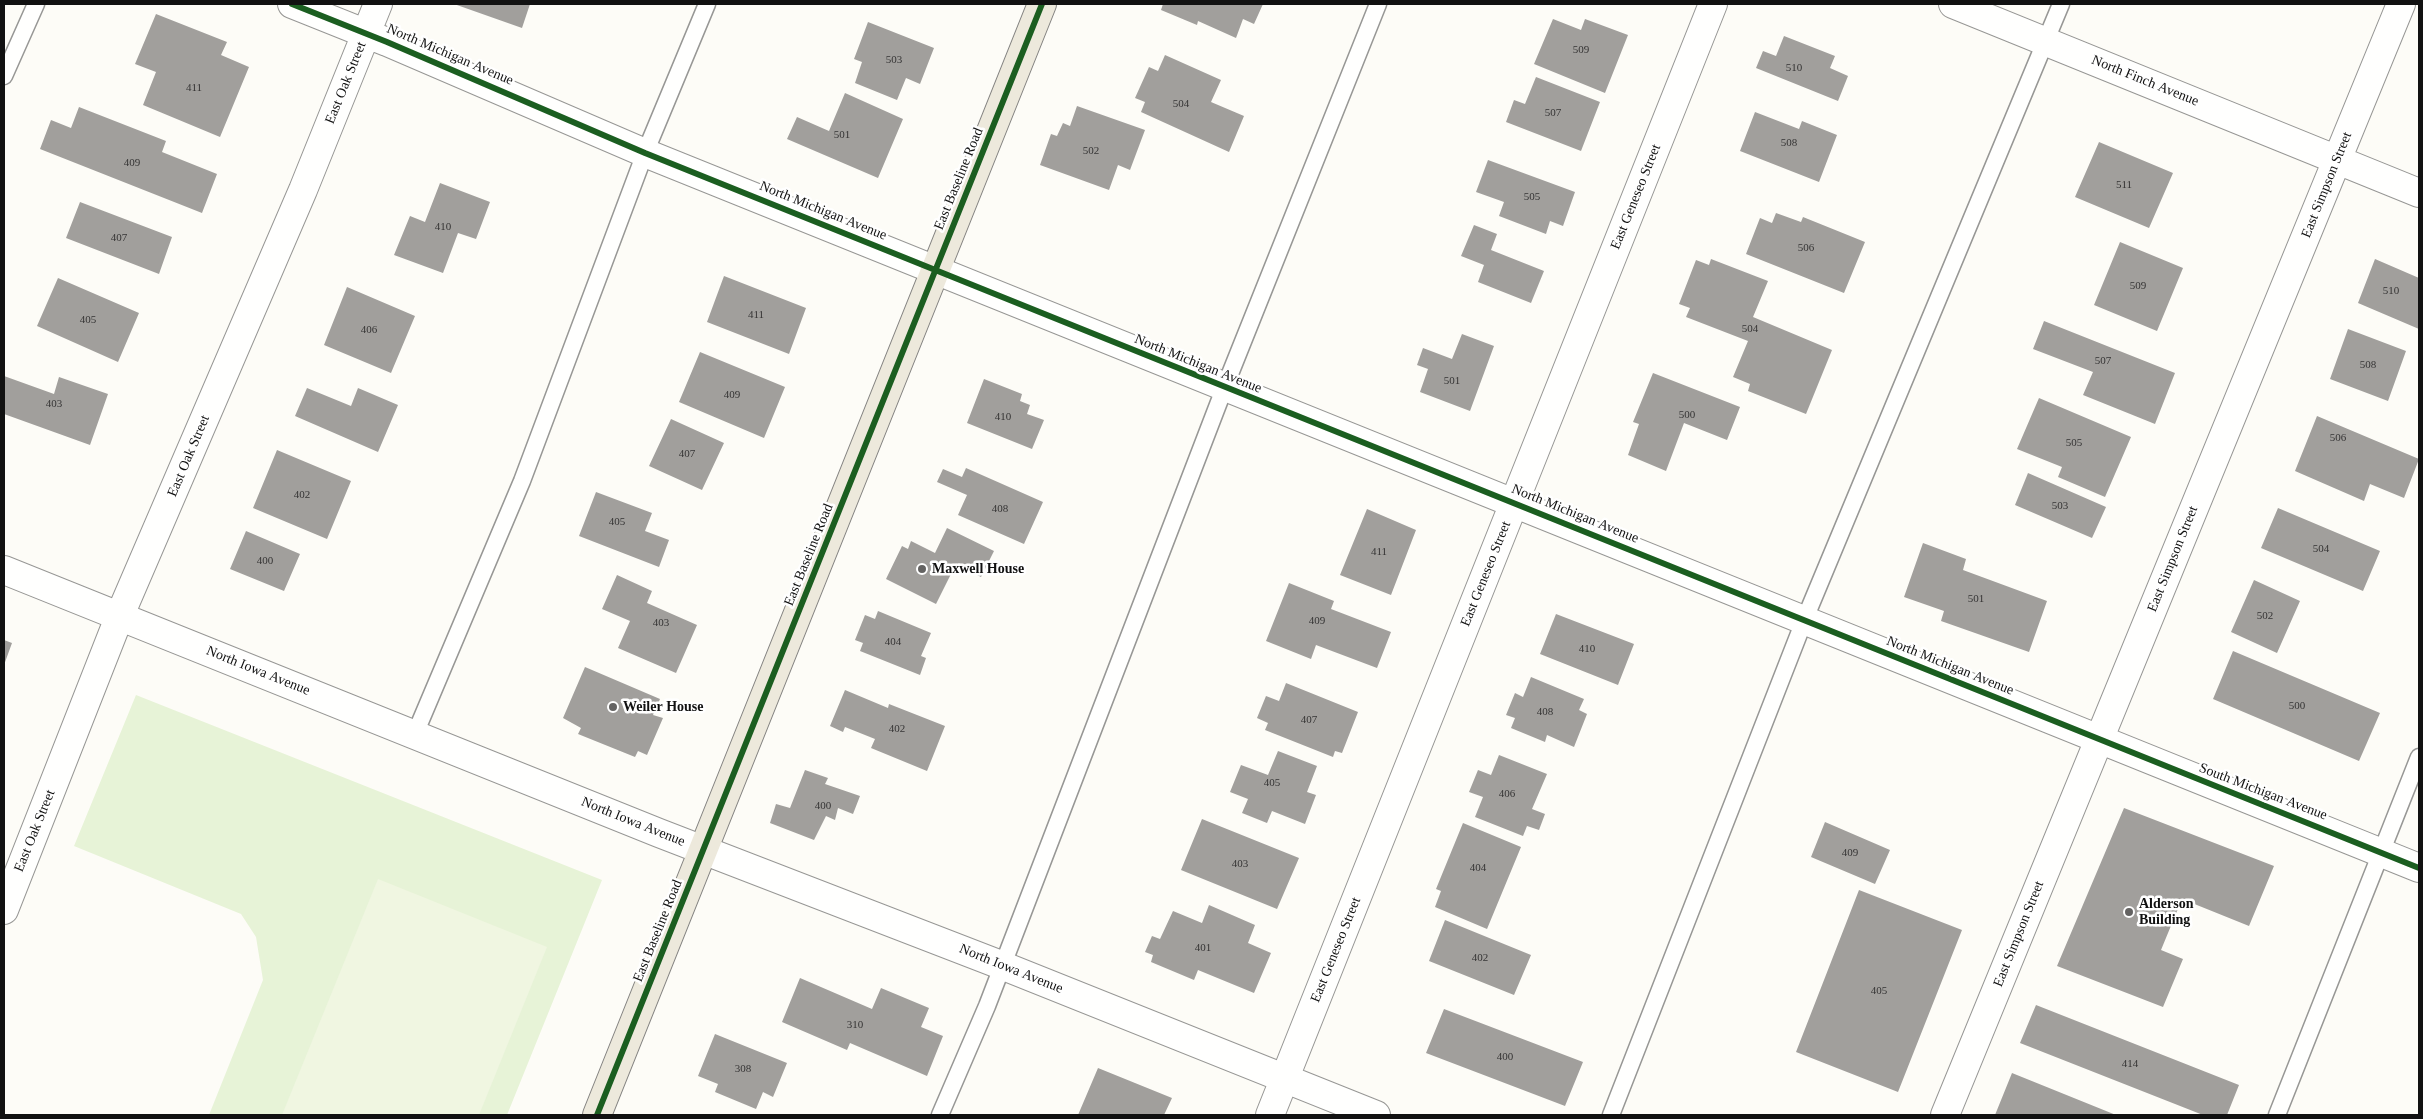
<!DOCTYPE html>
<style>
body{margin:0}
#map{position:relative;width:2423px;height:1119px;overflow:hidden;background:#fdfcf7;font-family:Georgia,serif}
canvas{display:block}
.frame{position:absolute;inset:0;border:5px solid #111;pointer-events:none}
</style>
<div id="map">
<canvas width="2423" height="1119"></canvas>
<div class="frame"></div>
</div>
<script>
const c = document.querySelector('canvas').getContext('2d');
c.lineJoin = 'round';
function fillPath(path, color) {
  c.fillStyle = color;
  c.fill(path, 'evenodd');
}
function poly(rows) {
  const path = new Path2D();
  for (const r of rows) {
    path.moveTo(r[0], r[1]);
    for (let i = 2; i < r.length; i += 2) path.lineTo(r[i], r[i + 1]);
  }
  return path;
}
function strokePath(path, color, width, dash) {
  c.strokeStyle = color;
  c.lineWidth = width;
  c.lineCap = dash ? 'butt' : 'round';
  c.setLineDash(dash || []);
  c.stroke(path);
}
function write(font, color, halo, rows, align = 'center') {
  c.font = font + ' Georgia,serif';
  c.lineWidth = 5;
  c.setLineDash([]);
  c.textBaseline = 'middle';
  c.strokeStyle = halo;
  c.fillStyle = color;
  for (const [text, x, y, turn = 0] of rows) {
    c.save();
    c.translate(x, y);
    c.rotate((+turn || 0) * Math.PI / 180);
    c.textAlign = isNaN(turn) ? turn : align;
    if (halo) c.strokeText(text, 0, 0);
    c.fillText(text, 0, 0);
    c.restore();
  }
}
const green = poly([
 [136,695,602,880,507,1115,209,1115,263,980,256,937,241,914,74,846]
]);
const pitch = poly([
 [378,879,547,947,479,1115,282,1115]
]);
const building = poly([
 [454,4,530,4,522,28],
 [1163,4,1263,4,1254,24,1243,19,1236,38,1198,21,1197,25,1161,10],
 [156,14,227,42,221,55,249,67,220,137,143,105,156,72,135,64],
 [1553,19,1581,30,1585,19,1628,35,1605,93,1534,64],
 [868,22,934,48,920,84,906,78,897,100,855,83,862,62,854,59],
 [1784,36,1835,56,1830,68,1848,76,1838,101,1756,68,1763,51,1776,56],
 [1165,55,1221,80,1211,102,1244,116,1229,152,1141,112,1145,102,1135,98,1149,67,1158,71],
 [1536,77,1600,102,1581,151,1506,122,1514,100,1525,104],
 [845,93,903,119,878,178,787,139,797,117,829,131],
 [1077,106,1145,130,1130,170,1118,165,1109,190,1040,165,1051,134,1057,136,1063,123,1070,126],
 [79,107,166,141,162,152,217,174,202,213,40,149,51,120,71,128],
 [1755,112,1799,129,1802,121,1837,135,1819,182,1740,151],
 [2099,142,2173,173,2149,228,2075,197],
 [1488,160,1575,192,1563,226,1550,221,1546,234,1499,216,1504,202,1476,192],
 [440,183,490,202,476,239,458,233,443,273,394,255,410,216,425,222],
 [80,202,172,237,159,274,66,238],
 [1776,213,1801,222,1803,217,1865,242,1844,293,1746,254,1760,218,1772,223],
 [1474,225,1497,234,1491,250,1544,271,1531,303,1478,282,1484,265,1461,256],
 [2120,242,2183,268,2157,331,2094,305],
 [1711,259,1768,281,1753,317,1832,350,1806,414,1748,391,1750,384,1733,377,1748,341,1686,317,1690,308,1679,304,1696,260,1709,265],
 [2375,259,2419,278,2419,329,2358,303],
 [724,276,806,308,789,354,707,322],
 [58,278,139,313,118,362,37,326],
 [347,287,415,316,391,373,324,345],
 [2044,321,2175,373,2155,424,2083,395,2093,372,2033,349],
 [2348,329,2406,351,2388,401,2330,379],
 [1462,334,1494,346,1470,411,1420,392,1428,369,1417,365,1423,348,1452,359],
 [700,352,785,387,764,438,679,402],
 [1653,373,1740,407,1727,440,1684,423,1666,471,1628,455,1639,424,1633,422],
 [4,376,54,394,59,377,108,394,90,445,4,414],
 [984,379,1022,394,1020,401,1030,405,1027,414,1044,420,1032,449,967,423],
 [307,388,351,406,358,388,398,405,378,452,295,416],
 [2039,398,2131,437,2105,497,2058,477,2062,467,2017,449],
 [2317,416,2419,459,2404,498,2370,484,2364,501,2295,471],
 [671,419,724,443,702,490,649,466],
 [277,450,351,481,327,539,253,508],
 [966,468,1043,502,1024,544,958,515,967,495,937,482,943,469,962,477],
 [2028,473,2106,507,2092,538,2015,505],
 [596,492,652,513,645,531,669,540,659,567,579,536],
 [2278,508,2380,551,2363,591,2261,548],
 [1367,509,1416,530,1391,595,1340,575],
 [947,528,994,551,981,577,956,564,936,604,886,579,902,546,908,549,911,541,935,553],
 [246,531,300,554,284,591,230,569],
 [1923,543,1966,559,1963,570,2047,601,2029,652,1941,621,1944,611,1904,597],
 [617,575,652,591,647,603,697,625,676,673,618,648,630,621,602,609],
 [2254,580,2300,601,2277,653,2231,632],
 [1289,583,1334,601,1331,609,1391,632,1377,668,1316,645,1311,659,1266,641],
 [878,611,931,633,921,656,926,658,920,675,860,651,863,643,855,640,865,615,875,619],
 [1556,614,1634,644,1618,685,1540,654],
 [4,640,12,643,4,665],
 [2233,651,2380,713,2359,761,2213,699],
 [585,667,660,699,653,715,663,718,647,755,638,751,635,757,578,734,581,728,563,718],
 [1531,677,1584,699,1579,710,1587,714,1574,747,1547,735,1545,742,1511,728,1515,718,1506,715,1515,693,1523,697],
 [1286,683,1358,712,1342,753,1335,751,1333,757,1265,730,1268,723,1257,718,1266,696,1279,701],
 [845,690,888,708,889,704,945,726,927,771,871,748,875,739,845,727,843,732,830,726],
 [1278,751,1317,766,1307,792,1316,795,1305,824,1272,811,1267,823,1242,813,1248,799,1230,792,1241,765,1268,775],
 [1499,755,1547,774,1532,809,1545,814,1539,830,1527,826,1523,836,1475,817,1483,797,1469,792,1478,770,1491,775],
 [805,770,828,778,825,784,860,796,853,814,838,808,835,820,826,816,814,840,770,823,776,804,790,808],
 [2124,808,2274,866,2249,926,2182,899,2161,950,2183,959,2163,1007,2057,966],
 [1202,819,1299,858,1277,909,1181,870],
 [1825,822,1890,850,1875,884,1811,857],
 [1463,823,1521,847,1487,929,1435,907,1441,891,1436,889],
 [1859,890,1962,930,1898,1092,1796,1052],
 [1209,905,1255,925,1248,943,1271,953,1254,993,1198,970,1194,980,1151,962,1153,955,1145,952,1152,936,1160,939,1173,911,1202,923],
 [1445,920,1531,955,1514,995,1429,961],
 [800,978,872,1009,881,988,929,1008,921,1027,943,1036,927,1076,850,1043,847,1050,782,1022],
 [2036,1005,2239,1085,2227,1115,2203,1115,2020,1043],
 [1444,1009,1583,1062,1565,1106,1426,1053],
 [715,1034,787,1063,773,1097,763,1092,756,1109,715,1092,718,1084,698,1076],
 [1098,1068,1172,1098,1164,1115,1078,1115],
 [2012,1073,2116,1115,1995,1115]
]);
const service = poly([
 [4,76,36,4],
 [415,734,522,481,645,153,707,4],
 [940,1115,987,1006,1224,389,1378,4],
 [1611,1115,1804,621,2061,4],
 [2277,1115,2419,757]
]);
const minor = poly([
 [292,4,387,42,645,153,2419,868],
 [1953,4,2419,193],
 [4,570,659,833,1001,965,1376,1115],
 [4,910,120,615,303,190,378,4],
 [1270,1115,1713,4],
 [1945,1115,2401,4]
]);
const primary = poly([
 [597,1115,1042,4]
]);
const cycleway = poly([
 [292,4,387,42,645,153,2419,868],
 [597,1115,1042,4]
]);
const markers = [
 [922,569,5,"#646362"],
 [613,707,5,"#646362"],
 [2129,912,5,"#646362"]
];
const numberNames = [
 ["509",1581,50],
 ["503",894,60],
 ["510",1794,68],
 ["411",194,88],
 ["504",1181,104],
 ["507",1553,113],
 ["501",842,135],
 ["508",1789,143],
 ["502",1091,151],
 ["409",132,163],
 ["511",2124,185],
 ["505",1532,197],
 ["410",443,227],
 ["407",119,238],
 ["506",1806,248],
 ["509",2138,286],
 ["510",2391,291],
 ["411",756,315],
 ["405",88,320],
 ["504",1750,329],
 ["406",369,330],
 ["507",2103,361],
 ["508",2368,365],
 ["501",1452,381],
 ["409",732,395],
 ["403",54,404],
 ["500",1687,415],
 ["410",1003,417],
 ["506",2338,438],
 ["505",2074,443],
 ["407",687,454],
 ["402",302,495],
 ["503",2060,506],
 ["408",1000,509],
 ["405",617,522],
 ["504",2321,549],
 ["411",1379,552],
 ["400",265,561],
 ["501",1976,599],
 ["502",2265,616],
 ["409",1317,621],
 ["403",661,623],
 ["404",893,642],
 ["410",1587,649],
 ["500",2297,706],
 ["408",1545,712],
 ["407",1309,720],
 ["402",897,729],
 ["405",1272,783],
 ["406",1507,794],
 ["400",823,806],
 ["409",1850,853],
 ["403",1240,864],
 ["404",1478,868],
 ["401",1203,948],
 ["402",1480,958],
 ["405",1879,991],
 ["310",855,1025],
 ["400",1505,1057],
 ["414",2130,1064],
 ["308",743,1069]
];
const streetNames = [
 ["North Michigan Avenue",450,55,23],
 ["North Finch Avenue",2145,81,22],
 ["East Oak Street",346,83,-68],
 ["East Baseline Road",959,179,-68],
 ["East Simpson Street",2327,185,-68],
 ["East Geneseo Street",1636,197,-68],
 ["North Michigan Avenue",823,211,22],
 ["North Michigan Avenue",1198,364,22],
 ["East Oak Street",189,456,-67],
 ["North Michigan Avenue",1575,514,22],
 ["East Baseline Road",809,555,-68],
 ["East Simpson Street",2173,559,-68],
 ["East Geneseo Street",1486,574,-68],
 ["North Michigan Avenue",1950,666,22],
 ["North Iowa Avenue",258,671,22],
 ["South Michigan Avenue",2263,792,21],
 ["North Iowa Avenue",633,822,22],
 ["East Oak Street",35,831,-68],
 ["East Baseline Road",658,931,-68],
 ["East Simpson Street",2019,934,-68],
 ["East Geneseo Street",1336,950,-68],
 ["North Iowa Avenue",1011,969,22]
];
const poiNames = [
 ["Maxwell House",932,569],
 ["Weiler House",623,707],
 ["Alderson",2139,904],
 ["Building",2139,920]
];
fillPath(green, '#e7f3d7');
fillPath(pitch, '#f0f6e1');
fillPath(building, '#a19f9c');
strokePath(service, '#979795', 19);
strokePath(minor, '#979795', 30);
strokePath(primary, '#858482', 30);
strokePath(service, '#fffffe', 16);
strokePath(minor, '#fffffe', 28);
strokePath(primary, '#ede9dc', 28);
strokePath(cycleway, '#1b5e20', 6);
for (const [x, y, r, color] of markers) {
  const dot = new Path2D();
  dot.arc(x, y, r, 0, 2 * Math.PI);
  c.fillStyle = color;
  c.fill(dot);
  strokePath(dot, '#fff', 2);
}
write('11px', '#353434', null, numberNames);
write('14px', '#111', '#fff', streetNames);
write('bold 14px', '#111', '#fff', poiNames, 'left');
</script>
